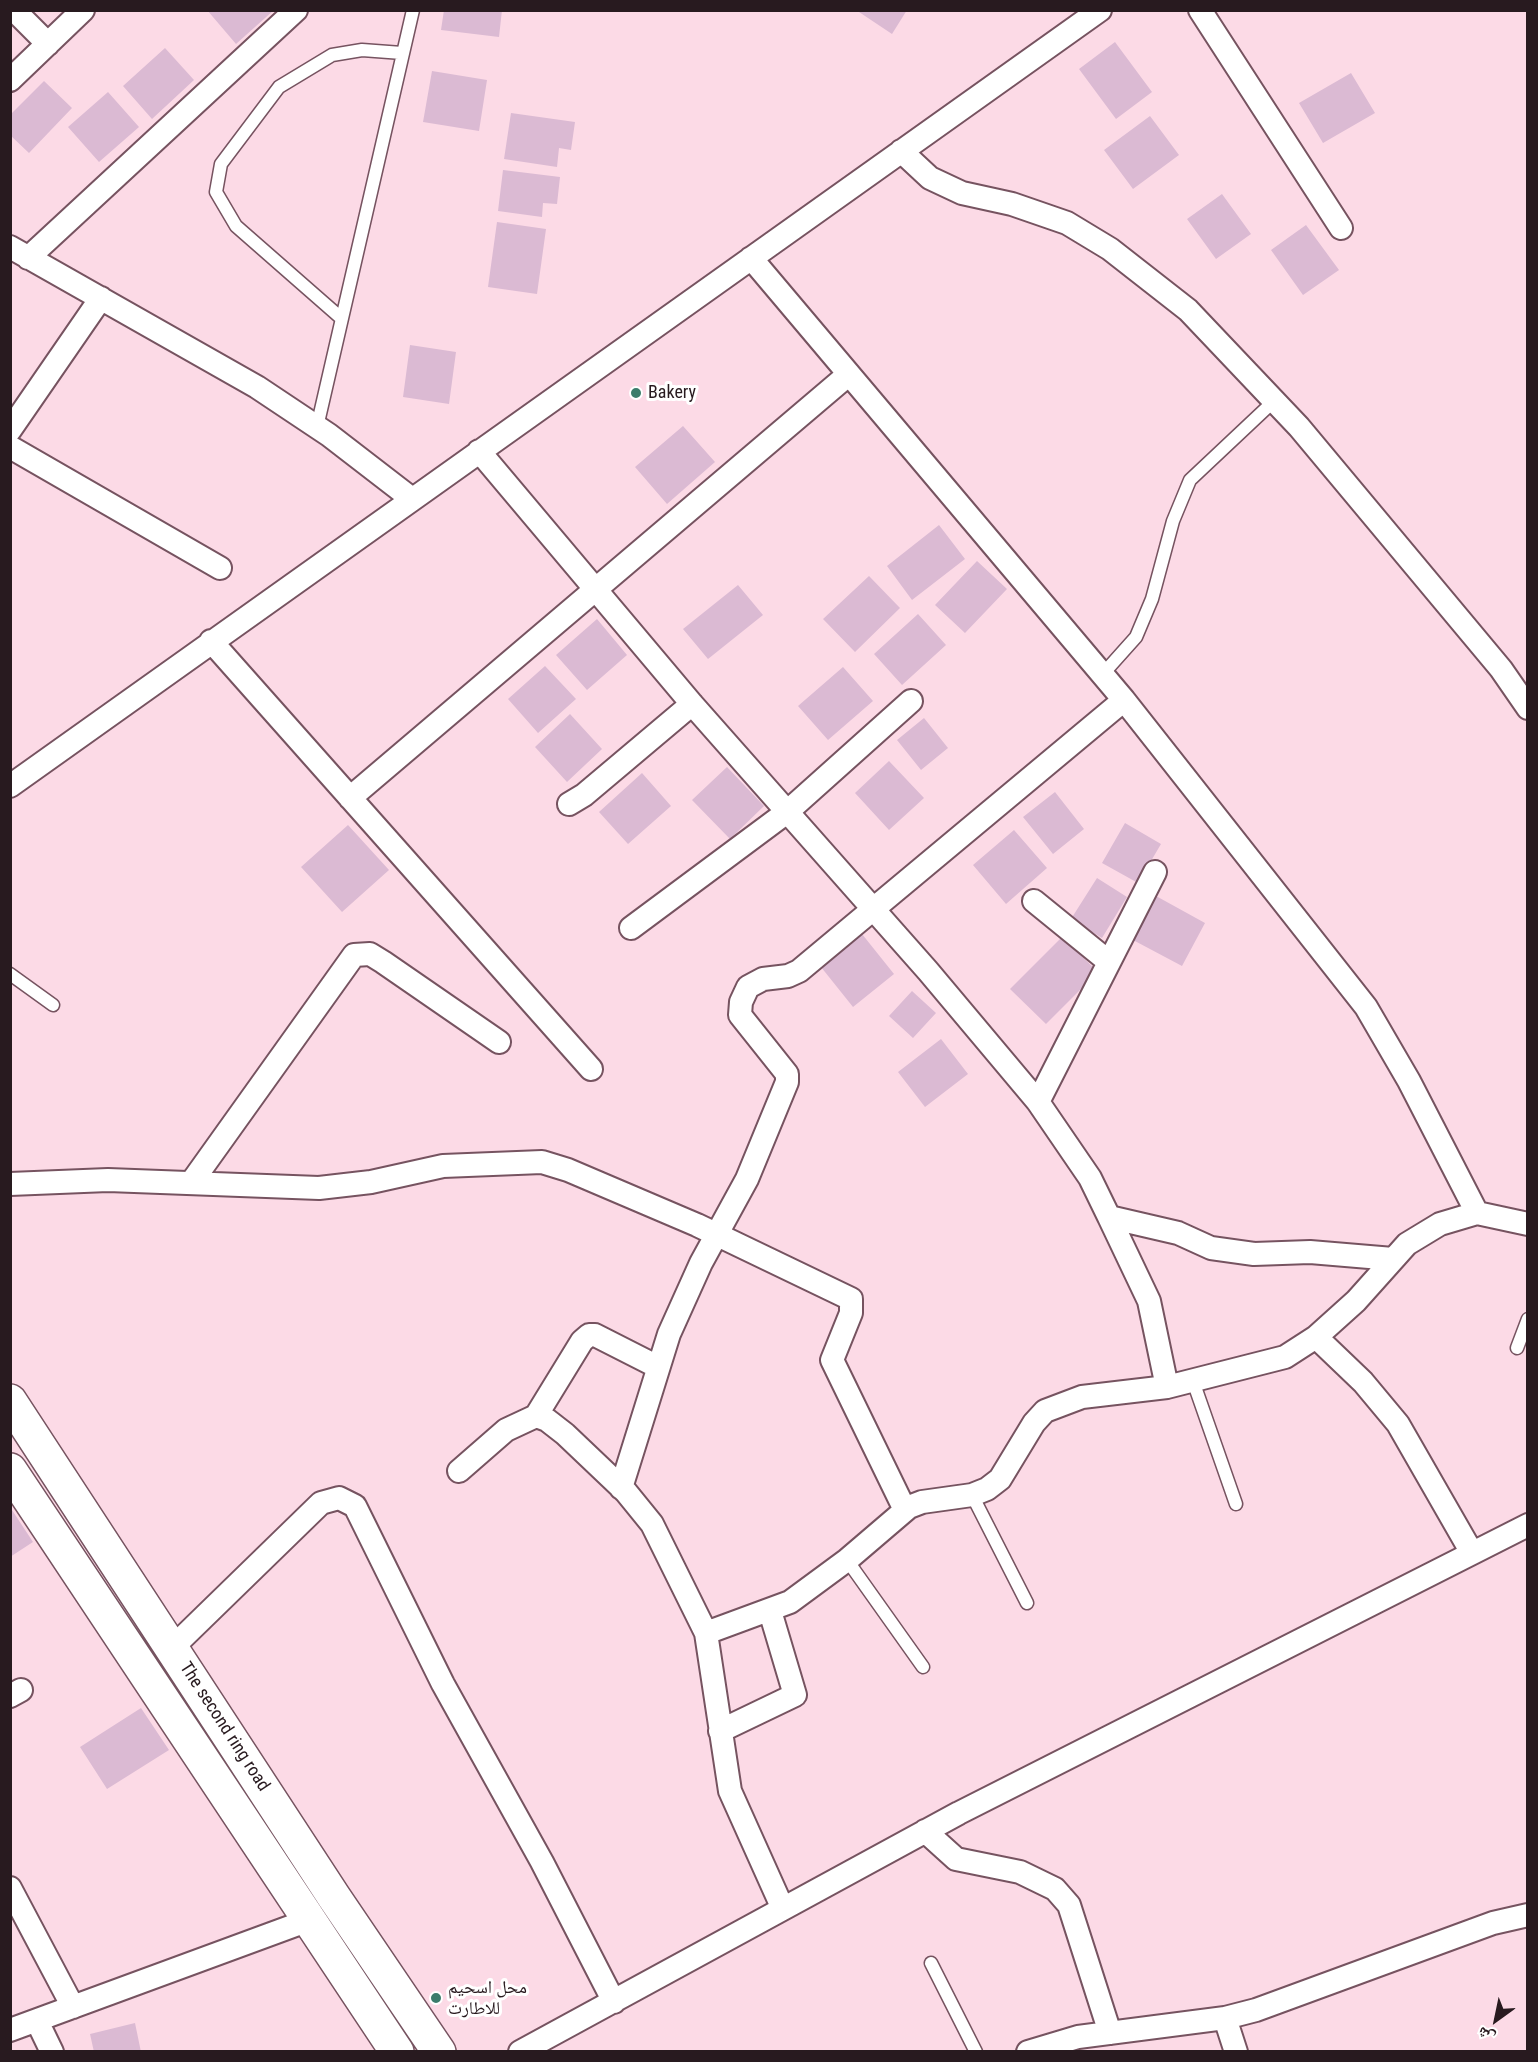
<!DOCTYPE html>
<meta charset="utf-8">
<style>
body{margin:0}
#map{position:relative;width:1538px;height:2062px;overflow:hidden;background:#fcdae6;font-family:"Roboto Condensed","Noto Naskh Arabic",sans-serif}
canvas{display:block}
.frame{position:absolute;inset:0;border:12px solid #281a1f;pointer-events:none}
.north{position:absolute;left:1466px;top:1990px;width:60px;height:60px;-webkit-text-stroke:4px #fff;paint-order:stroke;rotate:213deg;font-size:16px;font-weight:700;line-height:24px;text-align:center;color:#281a1f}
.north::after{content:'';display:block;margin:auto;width:21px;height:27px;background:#281a1f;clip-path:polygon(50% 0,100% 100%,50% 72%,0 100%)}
</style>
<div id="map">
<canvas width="1538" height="2062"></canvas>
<div class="frame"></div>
<div class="north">ش</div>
</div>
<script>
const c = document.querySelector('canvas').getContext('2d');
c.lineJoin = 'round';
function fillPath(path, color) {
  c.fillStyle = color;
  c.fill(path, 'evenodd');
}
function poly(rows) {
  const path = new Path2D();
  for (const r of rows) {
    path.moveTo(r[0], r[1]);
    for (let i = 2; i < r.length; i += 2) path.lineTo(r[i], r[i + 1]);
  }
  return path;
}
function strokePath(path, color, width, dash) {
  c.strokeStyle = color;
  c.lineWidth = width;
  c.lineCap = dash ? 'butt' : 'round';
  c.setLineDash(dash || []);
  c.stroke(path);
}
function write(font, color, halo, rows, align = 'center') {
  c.font = font + ' "Roboto Condensed","Noto Naskh Arabic",sans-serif';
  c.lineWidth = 6;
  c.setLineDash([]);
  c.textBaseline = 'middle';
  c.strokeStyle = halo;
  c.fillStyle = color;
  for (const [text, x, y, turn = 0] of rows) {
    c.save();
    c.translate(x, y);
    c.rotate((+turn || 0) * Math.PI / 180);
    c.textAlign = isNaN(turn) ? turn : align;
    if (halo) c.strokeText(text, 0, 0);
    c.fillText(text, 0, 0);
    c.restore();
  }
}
const building = poly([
 [207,10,274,10,236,44],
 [444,10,502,10,499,37,441,30],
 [856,10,907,10,892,34],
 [1115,42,1152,92,1116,119,1079,69],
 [165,48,194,80,152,119,123,86],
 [432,71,487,80,479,131,423,122],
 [1351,73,1375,113,1323,143,1299,103],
 [44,81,72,108,29,153,10,135,10,115],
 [108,92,139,127,99,162,68,127],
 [511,113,575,122,571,150,559,148,557,167,504,159],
 [1150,116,1179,155,1133,189,1104,150],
 [503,170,560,177,557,204,543,203,542,217,498,211],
 [1222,194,1251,234,1216,259,1187,219],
 [497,222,546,229,537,294,488,287],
 [1306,225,1339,270,1303,295,1271,250],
 [410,345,456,352,449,404,403,397],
 [683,426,715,462,667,504,635,467],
 [939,525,965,559,912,600,887,566],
 [977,561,1007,589,965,633,935,605],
 [869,576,900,608,855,652,823,619],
 [738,585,763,615,708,659,683,629],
 [918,614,946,645,902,685,874,654],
 [597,619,627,655,587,690,556,655],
 [545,666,576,699,538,733,508,699],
 [843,667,873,701,828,740,798,706],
 [570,714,602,749,567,782,535,747],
 [924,718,948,748,921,770,897,740],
 [889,761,924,798,889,830,855,793],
 [727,767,764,806,730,839,692,800],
 [642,773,671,806,628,844,599,812],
 [1055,792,1084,829,1053,854,1023,817],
 [1125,823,1161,844,1138,883,1102,863],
 [348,825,389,870,342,912,301,867],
 [1014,830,1047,868,1006,904,973,865],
 [1097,878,1127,897,1102,938,1071,919],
 [1156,896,1205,923,1182,966,1133,940],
 [862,934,894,974,853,1007,821,967],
 [1062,937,1098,972,1046,1024,1010,989],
 [912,991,936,1013,913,1038,889,1016],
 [941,1039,968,1074,925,1107,898,1072],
 [10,1507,33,1542,10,1557],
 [141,1708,169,1750,107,1789,80,1747],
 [135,2023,141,2052,94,2052,90,2034]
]);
const lane = poly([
 [341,318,236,226,216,192,221,164,279,87,332,55,362,50,402,53],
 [317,427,413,10],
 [1102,675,1136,637,1152,599,1173,521,1190,480,1274,401],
 [10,974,53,1005],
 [1517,1348,1528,1319],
 [1193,1381,1236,1504],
 [972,1495,1027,1603],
 [847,1560,923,1667],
 [931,1963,976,2052]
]);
const street = poly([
 [14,10,48,44],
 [1200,10,1341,228],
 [10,80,83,10],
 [901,151,930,178,962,193,1012,204,1067,223,1110,249,1188,310,1299,427,1501,669,1528,708],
 [10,247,257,387,329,435,412,499],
 [28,258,296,10],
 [751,258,1124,700,1366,1007,1409,1081,1477,1213],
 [10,430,101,298],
 [10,447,220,568],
 [479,451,692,704,928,971,1038,1102,1090,1178,1109,1217],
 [211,641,591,1069],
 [10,786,1100,10],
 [350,798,849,374],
 [569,804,584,795,692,704],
 [1034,901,1109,962],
 [631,928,787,812,911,701],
 [1038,1102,1155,872],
 [191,1183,354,955,370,954,383,962,499,1042],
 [10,1184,108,1180,319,1188,371,1182,443,1166,542,1162,568,1170,697,1225,851,1299,851,1313,832,1360,905,1510],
 [1316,1337,1363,1382,1398,1424,1472,1553],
 [1167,1387,1149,1301,1109,1217,1178,1233,1211,1248,1254,1254,1310,1252,1393,1259],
 [536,1416,582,1341,589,1335,595,1335,658,1367],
 [459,1471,506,1430,536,1416,547,1420,565,1434,626,1492,652,1524,706,1633,730,1791,783,1909],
 [621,1488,669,1334,701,1263,747,1179,787,1082,787,1074,740,1015,741,1002,748,987,763,979,788,976,799,971,1124,700],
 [706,1633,790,1602,847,1560,909,1507,922,1502,972,1495,987,1489,1000,1479,1034,1423,1045,1411,1082,1397,1167,1387,1285,1357,1316,1337,1356,1301,1407,1244,1440,1224,1477,1213,1528,1224],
 [172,1648,321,1503,339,1498,355,1506,443,1684,542,1862,614,2002],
 [10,1696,21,1690],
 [720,1731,795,1695,770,1611],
 [925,1831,956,1859,1020,1872,1055,1889,1069,1905,1110,2033],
 [10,1888,73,2007],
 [1225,2018,1236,2052],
 [37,2021,52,2052],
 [10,2030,309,1920],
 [520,2052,959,1813,1528,1525],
 [1028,2052,1078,2037,1225,2018,1256,2010,1493,1923,1528,1915]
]);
const primary = poly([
 [10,1401,334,1897,439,2052],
 [10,1470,397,2052]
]);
const markers = [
 [636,393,6,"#3b7c6b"],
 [436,1998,6,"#3b7c6b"]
];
const poiNames = [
 ["Bakery",648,393],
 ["محل اسحيم",448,1988],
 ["للاطارت",448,2009]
];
const streetNames = [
 ["The second ring road",224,1727,57]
];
fillPath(building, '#dbbad3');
strokePath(lane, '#765360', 15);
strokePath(street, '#765360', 26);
strokePath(primary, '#765360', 36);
strokePath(lane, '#fff', 12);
strokePath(street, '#fff', 22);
strokePath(primary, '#fff', 33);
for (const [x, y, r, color] of markers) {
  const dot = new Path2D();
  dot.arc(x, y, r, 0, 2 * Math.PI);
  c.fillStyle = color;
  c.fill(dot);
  strokePath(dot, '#fff', 2);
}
write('18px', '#281a1f', '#fff', poiNames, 'left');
write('18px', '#281a1f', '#fff', streetNames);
</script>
